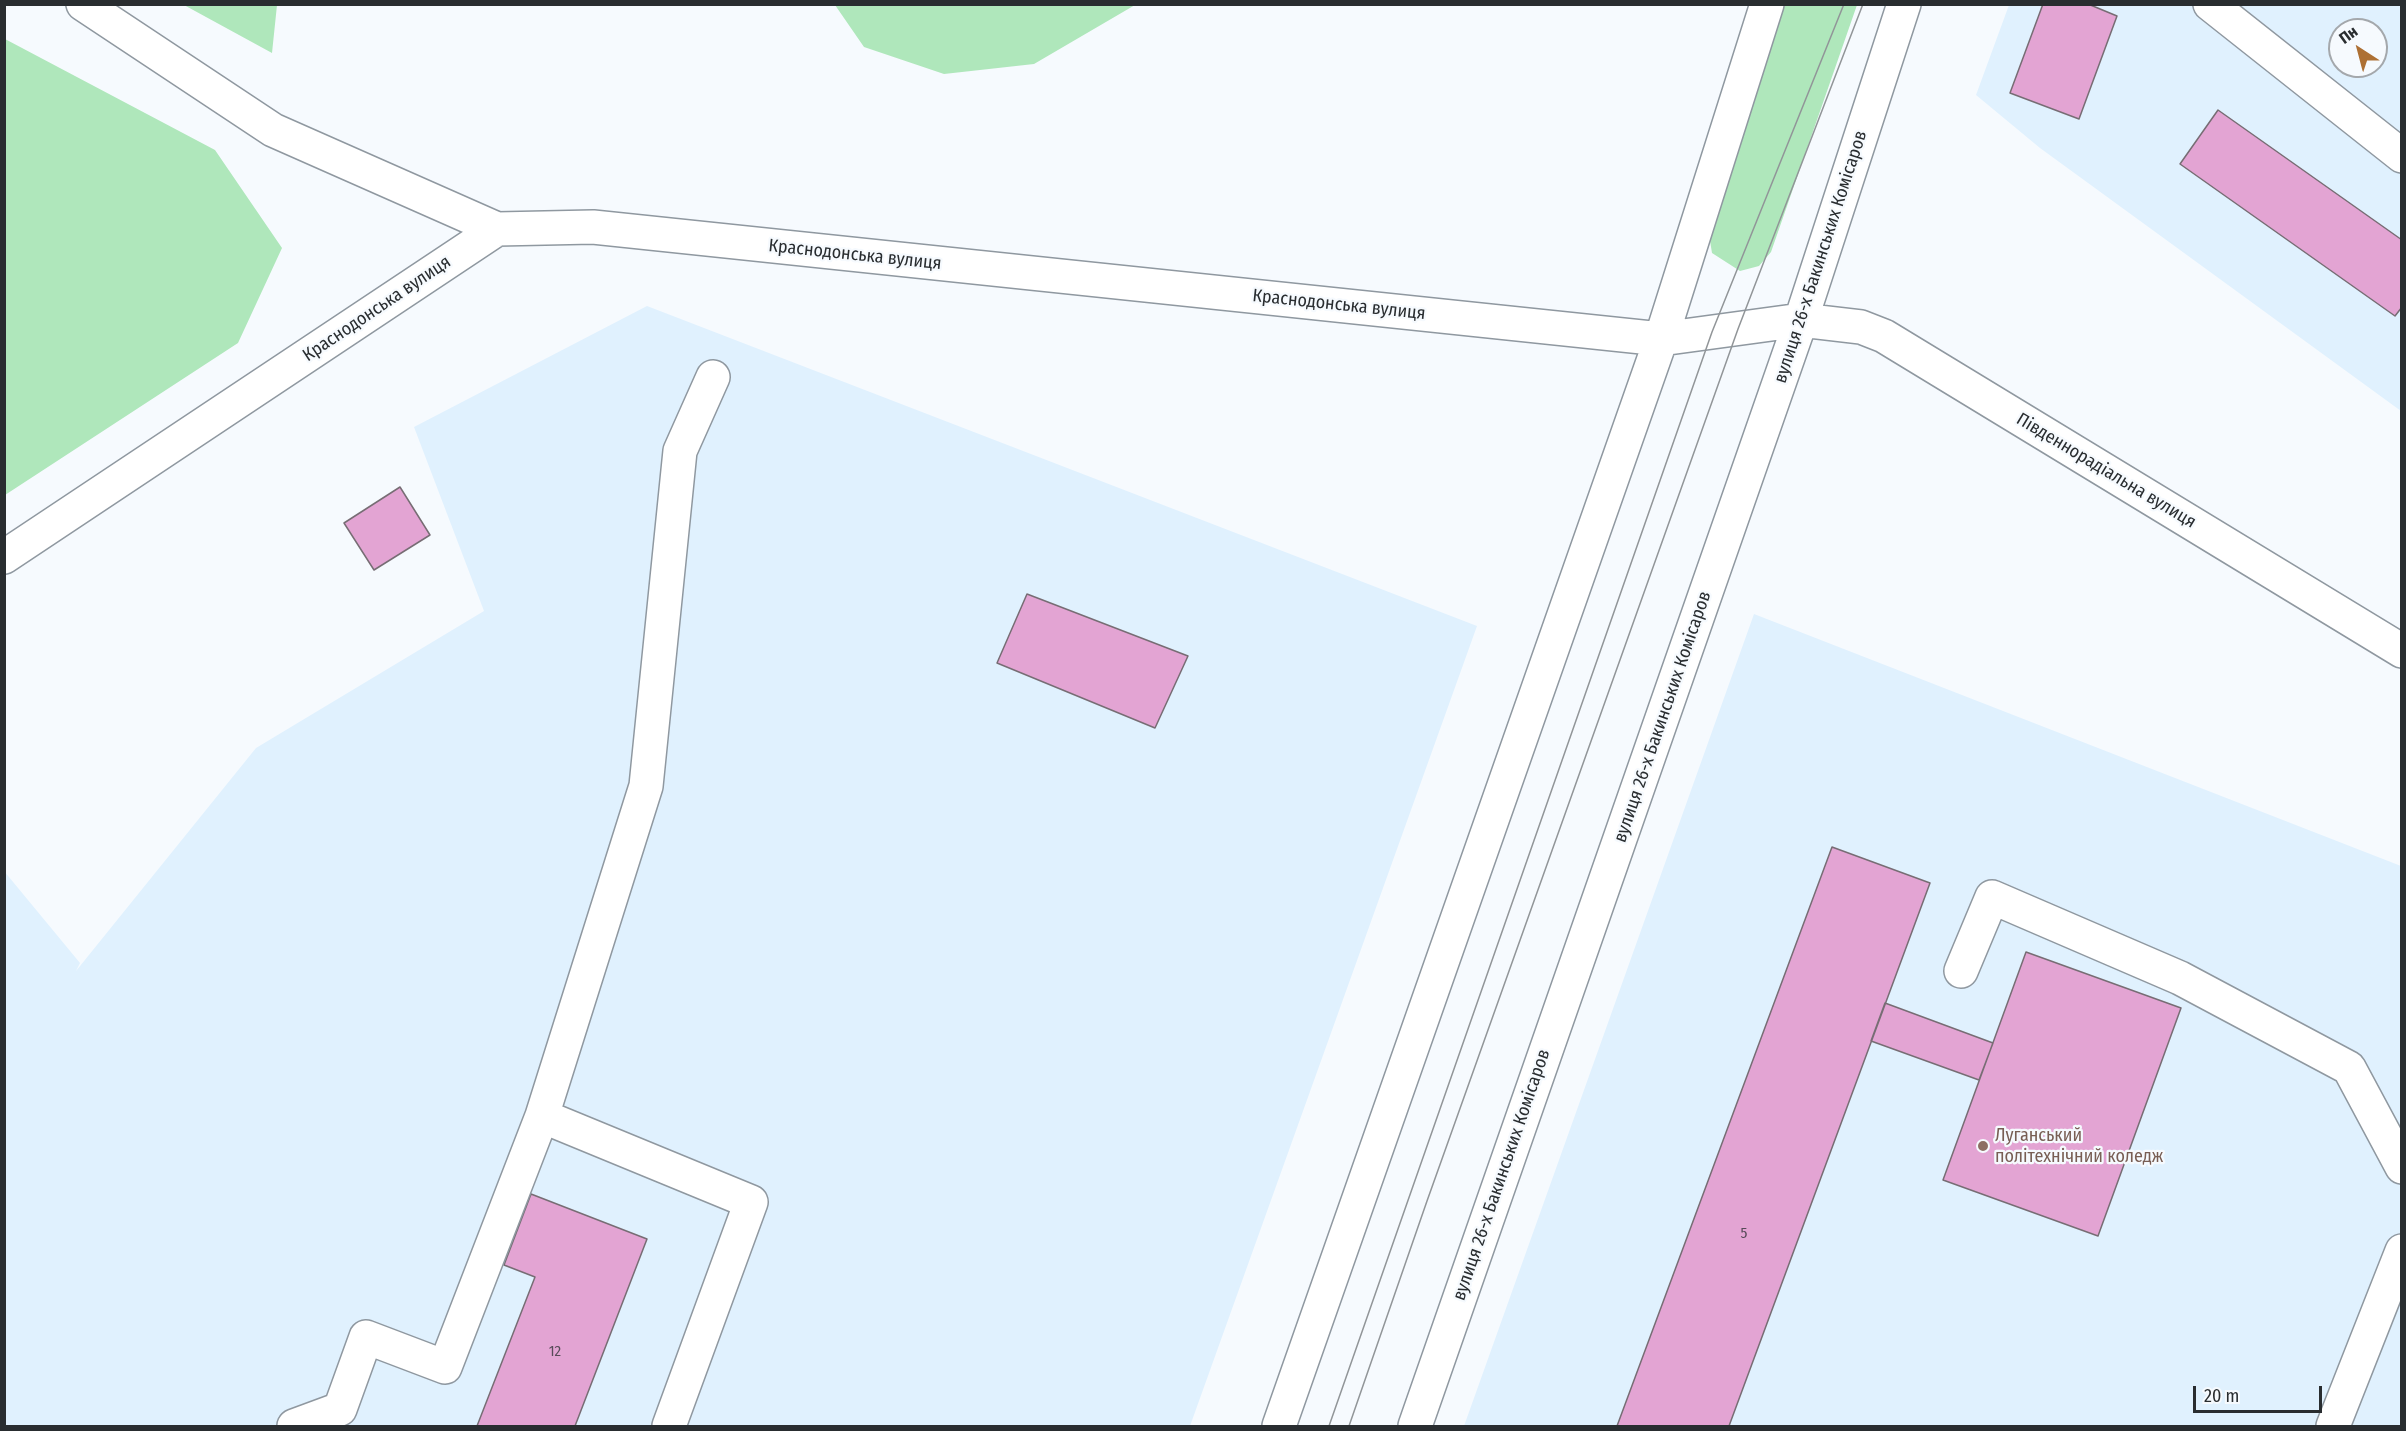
<!DOCTYPE html>
<meta charset="utf-8">
<style>
body{margin:0}
#map{position:relative;width:2406px;height:1431px;overflow:hidden;background:#f6fafe;font-family:"Fira Sans Condensed",sans-serif}
canvas{display:block}
.frame{position:absolute;inset:0;border:6px solid #292d30;pointer-events:none}
.north{position:absolute;left:2328px;top:18px;width:60px;height:60px;box-sizing:border-box;background:#f6fafe;border:2px solid #a4a8ac;border-radius:50%;rotate:324deg;font-size:16px;font-weight:700;line-height:24px;text-align:center;color:#292d30}
.north::after{content:'';display:block;margin:auto;width:21px;height:27px;background:#ad7034;clip-path:polygon(50% 0,100% 100%,50% 72%,0 100%)}
.scale{position:absolute;left:2193px;top:1386px;width:129px;height:27px;box-sizing:border-box;border:3px solid #292d30;border-top:0;padding-left:8px;font-size:18px;line-height:21px;white-space:nowrap;color:#292d30;-webkit-text-stroke:4px #f6fafe;paint-order:stroke}
</style>
<div id="map">
<canvas width="2406" height="1431"></canvas>
<div class="frame"></div>
<div class="north">Пн</div>
<div class="scale">20 m</div>
</div>
<script>
const c = document.querySelector('canvas').getContext('2d');
c.lineJoin = 'round';
function fillPath(path, color) {
  c.fillStyle = color;
  c.fill(path, 'evenodd');
}
function poly(rows) {
  const path = new Path2D();
  for (const r of rows) {
    path.moveTo(r[0], r[1]);
    for (let i = 2; i < r.length; i += 2) path.lineTo(r[i], r[i + 1]);
  }
  return path;
}
function strokePath(path, color, width, dash) {
  c.strokeStyle = color;
  c.lineWidth = width;
  c.lineCap = dash ? 'butt' : 'round';
  c.setLineDash(dash || []);
  c.stroke(path);
}
function write(font, color, halo, rows, align = 'center') {
  c.font = font + ' "Fira Sans Condensed",sans-serif';
  c.lineWidth = 4.5;
  c.setLineDash([]);
  c.textBaseline = 'middle';
  c.strokeStyle = halo;
  c.fillStyle = color;
  for (const [text, x, y, turn = 0] of rows) {
    c.save();
    c.translate(x, y);
    c.rotate((+turn || 0) * Math.PI / 180);
    c.textAlign = isNaN(turn) ? turn : align;
    if (halo) c.strokeText(text, 0, 0);
    c.fillText(text, 0, 0);
    c.restore();
  }
}
const built = poly([
 [2009,5,2401,5,2401,411,2040,148,1976,95],
 [2340,30,2376,30,2376,66,2340,66],
 [647,306,1477,626,1190,1426,5,1426,4,871,80,963,76,971,256,748,484,611,414,427],
 [1754,614,2401,866,2401,1426,1464,1426]
]);
const green = poly([
 [184,5,277,5,272,53],
 [835,5,1135,5,1034,64,944,74,864,47],
 [1785,5,1857,5,1771,252,1759,266,1740,271,1712,253,1707,222],
 [5,39,215,150,282,248,238,343,5,495]
]);
const building = poly([
 [2043,4,2088,4,2117,16,2079,119,2010,93,2043,4],
 [2218,110,2402,240,2402,307,2395,316,2180,164,2218,110],
 [400,487,430,535,374,570,344,523,400,487],
 [1027,594,1188,656,1155,728,997,663,1027,594],
 [1832,847,1930,883,1729,1426,1617,1426,1832,847],
 [2026,952,2181,1008,2098,1236,1943,1180,2026,952],
 [1885,1003,1993,1043,1979,1080,1871,1041,1885,1003],
 [531,1194,647,1239,575,1426,477,1426,535,1277,504,1265,531,1194]
]);
const minor = poly([
 [83,4,273,130,497,229],
 [2210,4,2402,156],
 [4,557,497,229,593,227,1661,339,1801,320,1861,327,1884,336,2402,651],
 [1961,971,1992,897,2180,978,2349,1068,2402,1167],
 [542,1116,751,1202,669,1426],
 [294,1426,340,1409,366,1337,445,1367,542,1116,646,786,680,451,713,377],
 [1279,1426,1661,339,1767,4],
 [1415,1426,1801,320,1904,4],
 [2333,1426,2402,1251]
]);
const tram = poly([
 [1329,1426,1712,332,1844,4],
 [1349,1426,1427,1201,1738,329,1863,4]
]);
const markers = [
 [1983,1146,6,"#8d6e63"]
];
const numberNames = [
 ["5",1744,1234],
 ["12",555,1352]
];
const streetNames = [
 ["Краснодонська вулиця",855,255,6],
 ["вулиця 26-х Бакинських Комісаров",1821,257,-72],
 ["Краснодонська вулиця",1339,305,6],
 ["Краснодонська вулиця",377,309,-34],
 ["Південнорадіальна вулиця",2106,471,31],
 ["вулиця 26-х Бакинських Комісаров",1663,717,-71],
 ["вулиця 26-х Бакинських Комісаров",1502,1175,-71]
];
const educationNames = [
 ["Луганський",1995,1136],
 ["політехнічний коледж",1995,1157]
];
fillPath(built, '#e0f1fe');
fillPath(green, '#afe7bb');
fillPath(building, '#e3a4d3');
strokePath(building, '#776d74', 1.5);
strokePath(minor, '#8f98a0', 36);
strokePath(minor, '#fff', 33);
strokePath(tram, '#919598', 1.5);
for (const [x, y, r, color] of markers) {
  const dot = new Path2D();
  dot.arc(x, y, r, 0, 2 * Math.PI);
  c.fillStyle = color;
  c.fill(dot);
  strokePath(dot, '#f6fafe', 2);
}
write('15px', '#584b59', null, numberNames);
write('18px', '#292d30', '#f6fafe', streetNames);
write('18px', '#785e54', '#f6fafe', educationNames, 'left');
</script>
